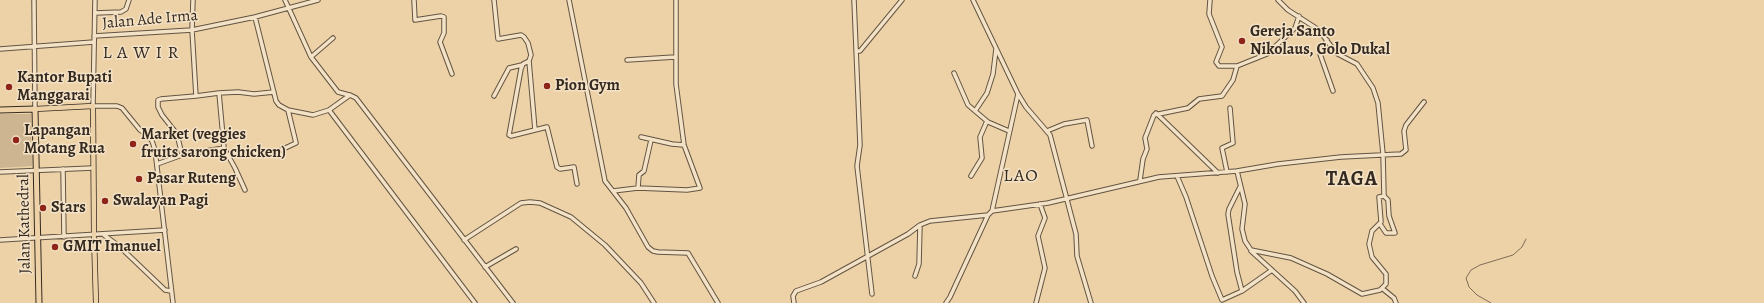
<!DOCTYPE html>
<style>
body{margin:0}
canvas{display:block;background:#edd2a8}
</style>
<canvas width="1764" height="303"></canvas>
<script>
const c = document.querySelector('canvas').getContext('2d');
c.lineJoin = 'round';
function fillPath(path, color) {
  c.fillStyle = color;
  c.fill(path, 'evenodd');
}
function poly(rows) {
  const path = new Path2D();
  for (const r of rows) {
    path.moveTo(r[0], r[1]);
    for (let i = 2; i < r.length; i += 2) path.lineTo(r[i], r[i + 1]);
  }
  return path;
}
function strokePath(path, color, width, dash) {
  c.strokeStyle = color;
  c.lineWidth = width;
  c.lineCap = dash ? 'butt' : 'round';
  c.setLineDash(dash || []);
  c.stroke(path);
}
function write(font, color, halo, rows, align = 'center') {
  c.font = font + ' Alegreya,serif';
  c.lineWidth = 3;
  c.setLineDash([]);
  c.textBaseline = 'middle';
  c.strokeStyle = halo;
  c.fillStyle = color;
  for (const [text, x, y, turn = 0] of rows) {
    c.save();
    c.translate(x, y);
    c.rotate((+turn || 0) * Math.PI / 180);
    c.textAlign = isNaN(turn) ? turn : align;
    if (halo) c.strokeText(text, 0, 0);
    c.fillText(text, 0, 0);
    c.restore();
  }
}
const green = poly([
 [0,114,31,114,32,166,0,168]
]);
const stream = poly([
 [1491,303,1477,295,1469,287,1466,278,1471,270,1480,265,1513,255,1522,247,1526,239]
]);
const minor = poly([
 [34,0,35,109],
 [95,0,93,106,117,106,122,108,140,130,149,136,152,141,155,150,173,303],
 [285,0,311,57,338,92,349,95],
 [414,0,415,20,441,16,444,17,444,33,440,42,452,74],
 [494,0,498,39,521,35,524,37,528,43,531,55,529,61,535,130,547,127,557,167,560,169,574,167,577,184],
 [569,0,605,181,626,208,648,247,653,251,658,252,688,253,718,303],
 [854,0,860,145,857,166,872,294],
 [973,0,1018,94,1026,107,1050,135,1076,234,1077,256,1091,303],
 [1210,0,1209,14,1222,47,1216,62,1219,66,1237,66,1267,54,1295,28,1299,16],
 [1278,0,1288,10,1319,30,1336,53,1357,64,1373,88,1378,103,1383,154,1384,196,1388,200,1389,216,1395,233,1386,233,1380,224],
 [95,13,121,12,126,9,129,0],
 [255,17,276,101,279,105,288,110,313,115,329,110,350,95,356,98,513,303],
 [94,36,192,30,255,17,318,0],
 [1327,40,1320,54,1333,91],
 [0,49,94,42],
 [856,51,860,51,902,0],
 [311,57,333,38],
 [627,60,675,57],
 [529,61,523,64,521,69,509,135,511,136,535,130],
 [954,73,968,105,988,122,1009,131],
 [219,93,238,92,254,94,274,92],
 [196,96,219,93,224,148],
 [494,96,509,68,522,65],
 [329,110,475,303],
 [975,111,987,93,993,74,996,49],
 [1156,113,1218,173],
 [1047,131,1064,124,1087,120,1092,146],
 [641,137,672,144,684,145],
 [281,150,296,143,288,110],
 [182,155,224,148,235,168,245,190],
 [157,164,182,155,177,134,162,115,158,107,158,100,161,99,196,96,192,30,193,0],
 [63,169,64,237],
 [1237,171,1245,204,1242,229,1245,241,1251,250,1291,258,1327,274,1362,294,1380,290,1386,284,1386,274,1372,257,1369,244,1372,231,1381,222,1379,197,1384,196],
 [0,172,93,168],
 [1227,172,1222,148,1233,143,1230,108],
 [971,176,982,158,980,137,987,121],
 [1177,176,1186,197,1212,276,1222,300,1242,291,1272,270],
 [1140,180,1143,159,1147,149,1145,138,1154,115,1188,108,1199,99,1222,96,1233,80,1237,66],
 [1240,187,1229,209,1228,214,1237,272,1242,291],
 [638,188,639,175,644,171,651,140],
 [613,191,638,188,687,190,700,188,684,145,676,84,676,0],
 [992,211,1018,94],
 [104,235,120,247,165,290,171,291],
 [0,240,165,230],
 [464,240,521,203,530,202,540,203,571,217,605,245,641,283,654,303],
 [1251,251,1295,291,1304,303],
 [485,267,516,249],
 [915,276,919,264,920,225],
 [1383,289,1394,298,1396,303],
 [794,303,793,296,796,291,821,282,908,234,920,225,930,221,988,215],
 [946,303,950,297,988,215,992,211,1048,203,1159,177,1237,171,1278,164,1341,157,1401,154,1406,150,1404,131,1406,125,1424,102],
 [1036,303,1045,268,1038,236,1045,218,1040,204]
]);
const major = poly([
 [35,109,93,106,94,235,96,303]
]);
const highway = poly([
 [0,110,35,109,39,303]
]);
const markers = [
 [1242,41,4,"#8f2418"],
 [547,86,4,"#8f2418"],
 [9,87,4,"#8f2418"],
 [16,140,4,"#8f2418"],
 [133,144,4,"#8f2418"],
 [139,179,4,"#8f2418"],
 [105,201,4,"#8f2418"],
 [43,208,4,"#8f2418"],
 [55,247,4,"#8f2418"]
];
const streetNames = [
 ["Jalan Ade Irma",150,20,-5],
 ["Jalan Kathedral",25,224,-91]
];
const poiNames = [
 ["Gereja Santo",1250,32],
 ["Nikolaus, Golo Dukal",1250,50],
 ["Kantor Bupati",17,78],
 ["Manggarai",17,96],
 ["Pion Gym",555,86],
 ["Lapangan",24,131],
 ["Motang Rua",24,149],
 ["Market (veggies",141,135],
 ["fruits sarong chicken)",141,153],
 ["Pasar Ruteng",147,179],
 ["Swalayan Pagi",113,201],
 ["Stars",51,208],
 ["GMIT Imanuel",63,247]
];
const quarterNames = [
 ["L A W I R",141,54],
 ["LAO",1021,177]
];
const districtNames = [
 ["TAGA",1352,180]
];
fillPath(green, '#ceb591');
strokePath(stream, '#7e6d56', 1);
strokePath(minor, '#635442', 5.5);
strokePath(major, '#352a20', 6);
strokePath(highway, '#352a20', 7);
strokePath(minor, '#f3e2c6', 3.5);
strokePath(major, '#edd2a8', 4.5);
strokePath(highway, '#edd2a8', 5);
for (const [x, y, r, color] of markers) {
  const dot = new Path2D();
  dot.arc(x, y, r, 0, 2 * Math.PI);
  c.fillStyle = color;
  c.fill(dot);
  strokePath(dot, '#f3e2c6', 1.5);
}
write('16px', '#352a20', '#f3e2c6', streetNames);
write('bold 16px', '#352a20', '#f3e2c6', poiNames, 'left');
c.letterSpacing = '1px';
write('18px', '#352a20', '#f3e2c6', quarterNames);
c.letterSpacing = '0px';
c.letterSpacing = '1px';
write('bold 20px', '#352a20', '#f3e2c6', districtNames);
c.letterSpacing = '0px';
</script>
